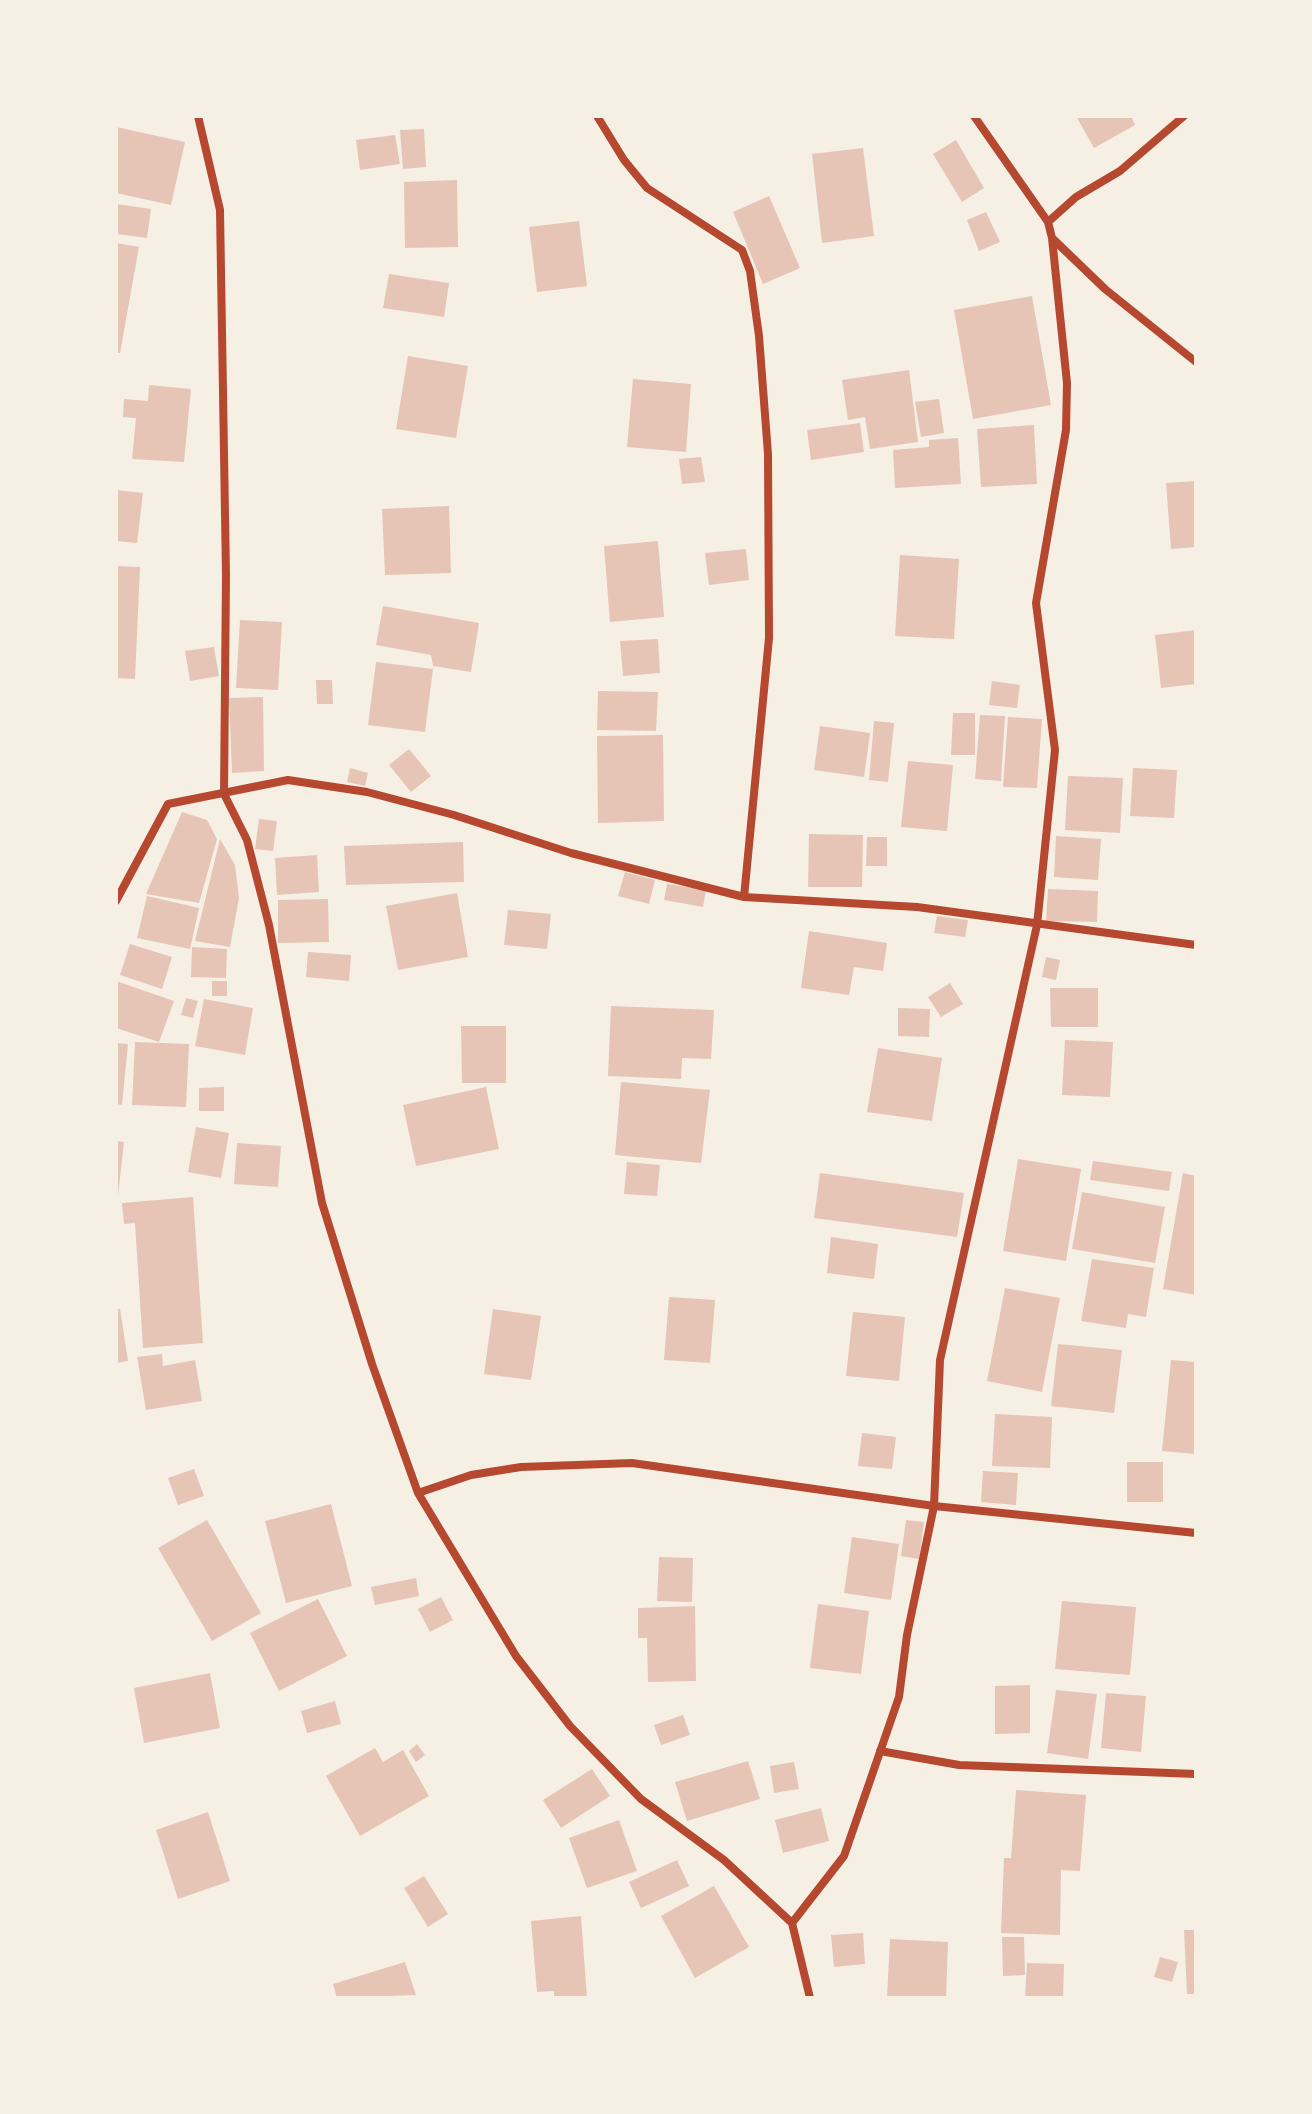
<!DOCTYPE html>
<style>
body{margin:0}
#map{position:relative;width:1312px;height:2114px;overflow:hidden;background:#f6efe4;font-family:Roboto,sans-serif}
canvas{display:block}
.frame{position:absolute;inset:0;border:118px solid #f6efe4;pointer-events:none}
</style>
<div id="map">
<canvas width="1312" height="2114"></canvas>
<div class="frame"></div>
</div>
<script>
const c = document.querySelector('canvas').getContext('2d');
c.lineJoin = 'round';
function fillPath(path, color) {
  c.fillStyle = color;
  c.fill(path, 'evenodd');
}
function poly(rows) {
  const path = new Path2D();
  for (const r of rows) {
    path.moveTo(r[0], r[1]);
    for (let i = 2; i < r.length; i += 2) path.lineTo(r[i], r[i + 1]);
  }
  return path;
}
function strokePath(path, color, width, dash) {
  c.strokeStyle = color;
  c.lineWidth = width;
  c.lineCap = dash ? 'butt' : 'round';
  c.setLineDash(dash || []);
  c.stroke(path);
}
const building = poly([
 [1076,116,1131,116,1135,125,1094,148],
 [116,127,185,142,171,205,116,193],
 [424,129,426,167,403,169,400,130],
 [395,135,400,164,360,170,356,140],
 [956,140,984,188,962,202,933,154],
 [863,148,874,236,822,243,812,154],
 [457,180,458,247,405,248,404,182],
 [769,196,800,268,763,284,733,212],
 [116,204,151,209,147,238,116,234],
 [986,212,1000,242,979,251,967,220],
 [579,221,587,286,537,292,529,227],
 [116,243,139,247,120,353,116,353],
 [389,274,449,283,444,317,383,308],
 [1032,296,1051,405,973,419,954,310],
 [408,356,468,366,456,438,396,429],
 [909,370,918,442,870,449,865,417,848,420,842,380],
 [633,379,691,384,686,452,627,447],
 [149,385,191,389,184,462,132,459,136,418,123,417,124,399,148,401],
 [939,399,944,433,921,437,915,402],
 [860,423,864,452,811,460,807,430],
 [1034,425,1037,484,981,487,977,429],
 [958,438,961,484,895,488,893,450,929,447,929,440],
 [701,457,705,482,682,484,679,459],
 [1196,481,1196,547,1171,549,1166,483],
 [116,490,143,493,137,543,116,541],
 [449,506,451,573,385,575,382,509],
 [658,541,664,617,610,622,604,546],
 [746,549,749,580,709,585,705,553],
 [900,555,959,559,954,639,895,636],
 [116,566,140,567,135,679,116,678],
 [383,606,479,623,471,672,433,666,431,655,376,645],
 [240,620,282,622,278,690,236,688],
 [1196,630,1196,684,1161,688,1155,635],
 [658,639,660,673,623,676,620,641],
 [214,647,219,676,190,681,185,651],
 [376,662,433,669,425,732,368,725],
 [316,680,332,680,333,704,317,704],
 [992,681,1020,685,1017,708,989,705],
 [598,691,658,692,656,731,597,730],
 [263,697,264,771,232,773,229,698],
 [953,713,975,713,975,755,951,755],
 [980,715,1005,716,1001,781,975,779],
 [1008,717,1042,719,1037,788,1003,787],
 [874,721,894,723,888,782,869,780],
 [820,726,870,733,864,777,814,770],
 [663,735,664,821,598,823,597,736],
 [409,749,431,776,411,792,389,765],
 [908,761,953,765,947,831,901,827],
 [350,768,368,773,365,786,347,782],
 [1133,768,1177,770,1174,818,1130,816],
 [1068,776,1123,778,1120,833,1065,830],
 [182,812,207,820,217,839,199,903,146,894],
 [259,819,277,821,273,851,255,849],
 [809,834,863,835,862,887,808,887],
 [1056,836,1101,839,1098,880,1054,877],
 [867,837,887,837,887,866,866,866],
 [220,839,235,865,239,898,230,947,195,941],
 [463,842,464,882,346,885,344,846],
 [317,855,319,892,277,895,275,858],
 [625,872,655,880,649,904,618,896],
 [667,884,706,890,703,907,664,900],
 [1048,889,1098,891,1097,922,1046,921],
 [457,893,468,957,398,970,386,906],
 [147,896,199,908,190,949,137,938],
 [328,899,329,942,278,943,278,900],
 [508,910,551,914,547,949,504,945],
 [937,916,968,920,965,937,934,933],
 [809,931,887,943,883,971,854,967,849,995,801,988],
 [130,944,172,957,162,989,120,975],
 [192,947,227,949,226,978,191,977],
 [308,952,351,955,349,981,306,977],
 [1046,957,1060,960,1056,980,1042,977],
 [116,981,174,1001,159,1042,116,1028],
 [212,981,227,981,227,996,212,996],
 [950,983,963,1004,941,1017,928,997],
 [1050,988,1098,988,1098,1027,1051,1027],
 [186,998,198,1001,193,1018,181,1015],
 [204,999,253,1008,245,1055,195,1046],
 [611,1006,714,1010,711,1059,682,1058,681,1079,608,1076],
 [898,1008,930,1009,929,1037,898,1036],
 [461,1026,506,1026,506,1083,462,1083],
 [1065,1040,1113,1042,1110,1097,1062,1095],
 [135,1042,189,1044,186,1107,132,1105],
 [116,1043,128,1044,122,1105,116,1104],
 [878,1048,942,1058,932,1121,867,1112],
 [621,1082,710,1090,701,1163,615,1155],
 [224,1087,224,1111,199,1111,199,1088],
 [486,1087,499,1149,416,1166,403,1105],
 [196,1127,229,1133,221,1178,188,1172],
 [116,1141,124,1142,118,1196,116,1196],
 [237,1143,281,1146,278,1187,234,1184],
 [1018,1159,1081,1169,1066,1261,1003,1251],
 [1093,1161,1172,1172,1169,1191,1090,1180],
 [627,1162,660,1165,657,1196,624,1194],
 [820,1173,964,1193,957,1237,814,1218],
 [1183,1173,1196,1176,1196,1295,1163,1289],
 [1082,1192,1165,1207,1155,1263,1072,1249],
 [193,1197,203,1343,143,1348,135,1223,124,1224,122,1203],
 [831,1237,878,1244,874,1279,827,1273],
 [1092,1259,1154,1268,1146,1317,1128,1314,1126,1328,1081,1321],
 [1005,1288,1060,1298,1042,1392,987,1381],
 [669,1297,715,1300,710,1363,664,1360],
 [116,1309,120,1309,128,1361,116,1363],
 [493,1309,541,1316,531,1380,484,1374],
 [853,1312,905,1317,899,1381,846,1376],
 [1058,1344,1122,1350,1114,1413,1051,1406],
 [162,1354,163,1366,195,1360,202,1401,146,1410,137,1357],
 [1171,1360,1196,1362,1196,1454,1162,1451],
 [995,1414,1052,1417,1050,1468,992,1466],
 [862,1433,896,1437,892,1469,858,1466],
 [1127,1462,1163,1462,1163,1502,1127,1502],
 [194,1469,204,1496,178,1505,168,1478],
 [983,1471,1018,1473,1016,1505,981,1502],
 [331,1504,352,1586,286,1603,265,1521],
 [207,1520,261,1613,212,1641,158,1548],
 [906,1520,924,1522,919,1559,901,1556],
 [852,1537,899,1544,891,1600,844,1593],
 [659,1557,693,1558,692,1602,657,1601],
 [416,1578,419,1596,375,1605,371,1587],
 [441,1597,453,1620,430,1632,418,1609],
 [318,1599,347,1656,279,1691,250,1633],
 [1062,1601,1136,1607,1130,1675,1055,1669],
 [818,1604,869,1611,861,1674,810,1668],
 [695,1606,696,1681,648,1682,647,1638,638,1638,638,1608],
 [210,1673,220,1728,144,1743,134,1688],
 [1030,1685,1030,1733,995,1734,995,1686],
 [1056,1690,1097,1694,1088,1759,1047,1753],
 [1106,1693,1146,1696,1141,1752,1101,1748],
 [335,1701,341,1724,307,1733,301,1711],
 [683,1715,690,1735,661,1745,654,1725],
 [417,1744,425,1755,416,1762,409,1751],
 [375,1748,383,1762,403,1750,429,1796,360,1836,326,1776],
 [748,1761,760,1799,687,1821,675,1782],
 [794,1762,799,1789,774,1793,770,1766],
 [592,1769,610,1796,561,1828,543,1800],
 [1016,1790,1086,1795,1080,1871,1061,1870,1060,1935,1001,1933,1004,1858,1011,1858],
 [821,1808,829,1841,783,1853,775,1820],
 [208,1812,230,1881,178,1899,156,1830],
 [619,1820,637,1871,587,1888,569,1838],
 [677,1860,689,1886,641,1908,629,1882],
 [424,1876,448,1914,428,1927,404,1888],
 [714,1886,749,1947,695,1978,661,1916],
 [581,1916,587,1998,554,1998,554,1991,537,1992,531,1921],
 [1184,1930,1196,1930,1196,1994,1187,1994],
 [863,1933,865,1964,834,1967,831,1935],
 [1002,1937,1024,1937,1025,1975,1003,1976],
 [890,1939,948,1942,946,1998,887,1998],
 [1160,1957,1178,1962,1172,1982,1154,1977],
 [405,1962,416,1995,337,1998,333,1984],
 [1027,1963,1064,1964,1063,1998,1025,1998]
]);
const minor = poly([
 [198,116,220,210,226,575,224,794,247,840,269,925,322,1203,372,1364,418,1493,516,1656,570,1726,641,1799,724,1860,792,1923,810,1998],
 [597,116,624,160,647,188,742,250,750,271,759,336,768,454,769,638,744,897],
 [974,116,1048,222,1052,238,1105,289,1196,362],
 [1048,222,1076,197,1120,171,1184,116],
 [116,901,168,804,288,780,367,792,454,815,571,853,744,897,917,907,1196,945],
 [418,1493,471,1475,521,1467,632,1463,934,1506,1196,1533],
 [880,1751,959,1765,1196,1774],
 [792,1923,844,1856,899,1697,907,1635,934,1506,940,1360,1037,925,1055,750,1036,603,1066,430,1067,383,1052,238]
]);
fillPath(building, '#e6c5b7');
strokePath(minor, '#b5482f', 8);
</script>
